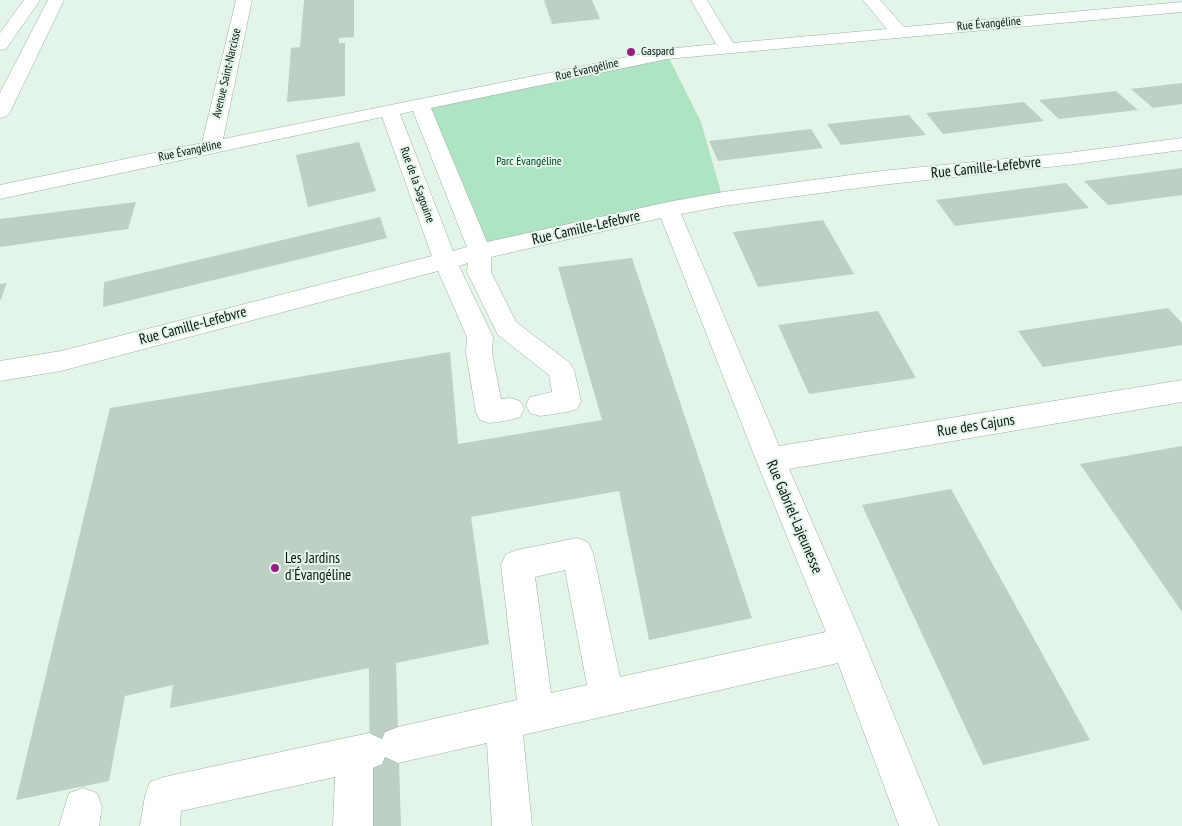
<!DOCTYPE html>
<meta charset="utf-8">
<style>
body{margin:0}
canvas{display:block;background:#e3f5e9}
</style>
<canvas width="1182" height="826"></canvas>
<script>
const c = document.querySelector('canvas').getContext('2d');
c.lineJoin = 'round';
function fillPath(path, color) {
  c.fillStyle = color;
  c.fill(path, 'evenodd');
}
function poly(rows) {
  const path = new Path2D();
  for (const r of rows) {
    path.moveTo(r[0], r[1]);
    for (let i = 2; i < r.length; i += 2) path.lineTo(r[i], r[i + 1]);
  }
  return path;
}
function strokePath(path, color, width, dash) {
  c.strokeStyle = color;
  c.lineWidth = width;
  c.lineCap = dash ? 'butt' : 'round';
  c.setLineDash(dash || []);
  c.stroke(path);
}
function write(font, color, halo, rows, align = 'center') {
  c.font = font + ' "PT Sans Narrow",sans-serif';
  c.lineWidth = 4;
  c.setLineDash([]);
  c.textBaseline = 'middle';
  c.strokeStyle = halo;
  c.fillStyle = color;
  for (const [text, x, y, turn = 0] of rows) {
    c.save();
    c.translate(x, y);
    c.rotate((+turn || 0) * Math.PI / 180);
    c.textAlign = isNaN(turn) ? turn : align;
    if (halo) c.strokeText(text, 0, 0);
    c.fillText(text, 0, 0);
    c.restore();
  }
}
const green = poly([
 [667,54,701,122,723,199,480,252,420,104]
]);
const building = poly([
 [304,0,354,0,354,37,339,38,339,43,345,43,345,96,287,102,291,48,300,47],
 [544,0,592,0,600,19,552,24],
 [1182,83,1182,104,1153,108,1131,89],
 [1116,91,1138,110,1059,119,1039,100],
 [1024,102,1044,121,943,134,926,113],
 [909,115,926,135,841,145,827,124],
 [811,129,823,148,718,161,709,141],
 [359,142,376,191,308,207,296,155],
 [1182,168,1182,195,1108,205,1084,181],
 [1066,183,1089,208,955,226,936,200],
 [136,202,128,229,0,247,0,219],
 [380,217,387,238,103,307,104,282],
 [823,220,854,274,758,287,733,232],
 [632,258,752,618,649,640,619,491,471,517,489,644,396,663,401,826,370,826,369,668,170,708,173,685,125,696,109,781,16,800,110,408,450,352,458,444,602,420,558,267],
 [7,283,0,301,0,284],
 [1168,308,1182,323,1182,345,1043,367,1018,331],
 [878,311,916,378,809,394,778,325],
 [1182,446,1182,612,1080,464],
 [951,489,1090,740,983,765,862,505]
]);
const minor = poly([
 [24,0,40,0,6,49,0,50,0,33,24,0],
 [48,0,64,0,10,112,7,116,0,118,0,93,48,0],
 [236,0,252,0,223,139,667,49,716,44,691,0,707,0,733,43,887,29,863,0,880,0,904,27,1182,2,1182,12,667,59,431,108,487,242,668,202,723,192,881,171,1067,153,1182,138,1182,150,1067,165,881,185,723,206,681,214,779,446,1182,380,1182,402,789,469,860,632,939,826,899,826,838,663,523,735,532,826,492,826,487,743,398,763,385,757,382,764,373,768,373,826,333,826,335,777,181,811,180,826,140,826,145,796,150,782,164,777,369,733,382,739,385,732,398,727,517,700,501,565,506,554,517,550,577,538,588,542,593,553,620,677,826,632,756,460,661,218,491,257,491,272,516,322,570,363,574,370,581,401,577,409,567,412,540,416,530,413,526,405,530,397,552,392,549,375,498,335,467,272,468,263,459,266,493,337,492,353,501,399,510,398,520,401,524,409,520,417,510,420,490,423,480,420,476,412,466,353,467,337,438,271,61,371,0,381,0,361,61,351,432,256,382,117,0,199,0,185,202,143,236,0],
 [413,111,467,247,453,251,400,114,413,111],
 [565,570,587,685,551,693,535,577,565,570],
 [83,788,97,793,102,807,99,826,59,826,69,793,83,788]
]);
const markers = [
 [631,52,5,"#95207d"],
 [275,568,5,"#95207d"]
];
const farStreetnames = [
 ["Rue Évangéline",989,24,-5],
 ["Rue Évangéline",587,70,-13],
 ["Avenue Saint-Narcisse",227,73,-77],
 ["Rue Évangéline",190,151,-12],
 ["Rue de la Sagouine",417,185,70]
];
const farPoinames = [
 ["Gaspard",641,52]
];
const farParknames = [
 ["Parc Évangéline",529,162]
];
const streetNames = [
 ["Rue Camille-Lefebvre",986,168,-6],
 ["Rue Camille-Lefebvre",586,228,-13],
 ["Rue Camille-Lefebvre",193,326,-15],
 ["Rue des Cajuns",976,426,-9],
 ["Rue Gabriel-Lajeunesse",794,517,67]
];
const poiNames = [
 ["Les Jardins",285,559],
 ["d'Évangéline",285,576]
];
fillPath(green, '#aee3c3');
fillPath(building, '#becfc4');
strokePath(minor, '#9dada3', 1);
fillPath(minor, '#fff');
for (const [x, y, r, color] of markers) {
  const dot = new Path2D();
  dot.arc(x, y, r, 0, 2 * Math.PI);
  c.fillStyle = color;
  c.fill(dot);
  strokePath(dot, '#e3f5e9', 2);
}
write('12px', '#0c120f', '#e3f5e9', farStreetnames);
write('12px', '#0c120f', '#e3f5e9', farPoinames, 'left');
write('12px', '#004629', '#e3f5e9', farParknames);
write('15px', '#0c120f', '#e3f5e9', streetNames);
write('15px', '#0c120f', '#e3f5e9', poiNames, 'left');
</script>
